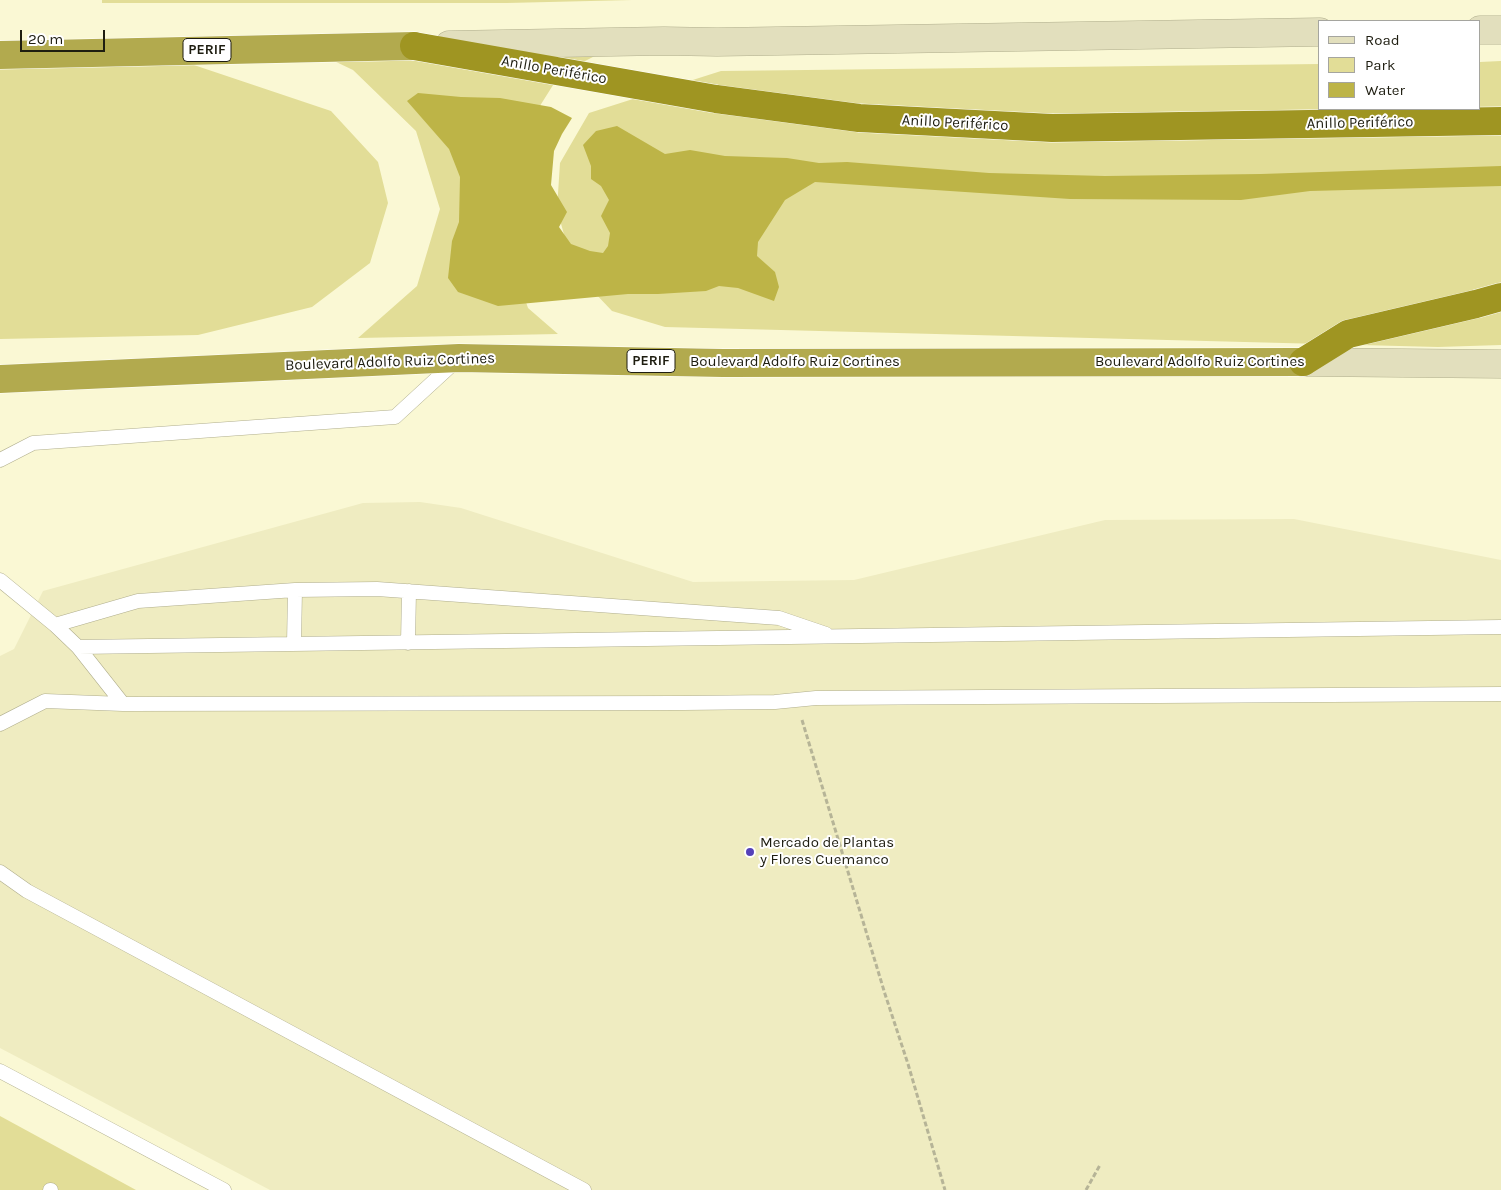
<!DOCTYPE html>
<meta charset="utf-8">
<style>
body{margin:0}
#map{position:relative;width:1501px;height:1190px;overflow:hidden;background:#faf8d4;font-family:Karla,sans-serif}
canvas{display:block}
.legend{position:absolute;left:1318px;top:20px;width:162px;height:90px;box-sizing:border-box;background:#fff;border:1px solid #a5a59f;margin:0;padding:6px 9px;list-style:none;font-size:15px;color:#1e1d10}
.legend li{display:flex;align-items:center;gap:10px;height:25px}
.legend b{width:25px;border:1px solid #a5a59f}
.scale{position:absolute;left:20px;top:30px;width:85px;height:22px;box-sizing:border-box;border:2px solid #1e1d10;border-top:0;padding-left:6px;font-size:15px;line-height:18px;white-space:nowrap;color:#1e1d10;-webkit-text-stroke:4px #fff;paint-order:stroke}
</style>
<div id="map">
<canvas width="1501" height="1190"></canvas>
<ul class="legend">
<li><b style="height:6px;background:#e2dfbd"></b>Road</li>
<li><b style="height:14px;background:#e2dd97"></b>Park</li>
<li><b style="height:14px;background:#bdb447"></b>Water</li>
</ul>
<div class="scale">20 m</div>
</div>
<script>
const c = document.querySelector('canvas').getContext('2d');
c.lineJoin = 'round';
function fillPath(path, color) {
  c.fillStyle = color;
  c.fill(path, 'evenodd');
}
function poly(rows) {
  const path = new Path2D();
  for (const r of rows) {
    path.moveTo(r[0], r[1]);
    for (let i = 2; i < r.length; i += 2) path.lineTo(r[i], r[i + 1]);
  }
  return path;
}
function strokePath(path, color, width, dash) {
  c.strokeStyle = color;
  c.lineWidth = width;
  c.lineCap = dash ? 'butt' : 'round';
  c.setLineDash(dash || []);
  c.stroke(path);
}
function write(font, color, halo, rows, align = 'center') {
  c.font = font + ' Karla,sans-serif';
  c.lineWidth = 4;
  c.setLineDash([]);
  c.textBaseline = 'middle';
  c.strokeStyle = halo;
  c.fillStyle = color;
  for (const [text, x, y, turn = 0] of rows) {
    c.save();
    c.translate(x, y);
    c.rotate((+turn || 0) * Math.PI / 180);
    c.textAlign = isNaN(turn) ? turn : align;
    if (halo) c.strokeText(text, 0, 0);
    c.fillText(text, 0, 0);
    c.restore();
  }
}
const built = poly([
 [420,502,461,508,693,582,854,580,1105,520,1294,519,1501,560,1501,1190,270,1190,0,1048,0,656,14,649,43,591,363,503]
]);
const green = poly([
 [102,0,632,0,507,3,102,3],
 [618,44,560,74,509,155,504,236,528,308,558,334,358,338,417,286,440,209,416,131,353,70,311,50],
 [182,61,331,111,378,162,388,203,370,263,312,307,198,335,0,339,0,66],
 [1501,61,1501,345,1438,347,665,327,612,311,574,271,557,209,560,163,589,113,721,71,1320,64,1320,109,1480,109,1480,62],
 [0,1116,136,1190,0,1190]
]);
const water = poly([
 [418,93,461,97,500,98,551,107,572,118,562,134,554,151,551,185,567,212,559,227,571,244,590,251,603,253,608,246,610,233,601,216,609,200,601,186,591,179,591,166,583,145,596,131,617,126,665,154,690,150,725,156,787,158,819,163,847,162,989,173,1105,176,1261,174,1501,166,1501,186,1310,191,1241,200,1070,199,815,182,785,200,758,242,757,256,775,272,779,287,774,301,738,288,719,286,706,291,658,294,628,294,498,306,458,292,448,278,452,241,459,222,460,177,449,149,407,101]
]);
const path = poly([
 [802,720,885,994,908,1064,945,1190],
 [1086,1190,1100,1165]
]);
const service = poly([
 [0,460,33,443,395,417,457,360],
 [0,580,55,625,78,647,123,704],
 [55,625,138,601,295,590,377,589,779,618,826,634],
 [408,643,409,591],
 [294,644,295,590],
 [78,647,1501,627],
 [0,724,45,701,123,704,683,703,775,702,816,698,1501,694],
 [0,872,27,891,584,1190],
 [0,1071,224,1190],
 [50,1190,51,1190]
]);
const secondary = poly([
 [1480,30,1501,30],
 [449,45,664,41,717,42,1320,32],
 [1303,362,1501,364]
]);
const trunk = poly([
 [0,55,414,46],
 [0,379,459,358,723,363,1303,362]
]);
const motorway = poly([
 [414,46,716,99,859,118,1052,128,1501,121],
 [1303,362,1348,334,1476,304,1501,297]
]);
const markers = [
 [750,852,5,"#5541b9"]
];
const shields = [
 [207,50,48],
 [651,361,48]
];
const shieldNames = [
 ["PERIF",207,50],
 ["PERIF",651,361]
];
const streetNames = [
 ["Anillo Periférico",554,70,10],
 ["Anillo Periférico",955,123,3],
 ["Anillo Periférico",1360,123,-1],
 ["Boulevard Adolfo Ruiz Cortines",390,362,-2],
 ["Boulevard Adolfo Ruiz Cortines",795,362],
 ["Boulevard Adolfo Ruiz Cortines",1200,362]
];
const poiNames = [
 ["Mercado de Plantas",760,843],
 ["y Flores Cuemanco",760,860]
];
fillPath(built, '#efecc1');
fillPath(green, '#e2dd97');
fillPath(water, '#bdb447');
strokePath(service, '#b0ae8d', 15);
strokePath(secondary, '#b0ae8d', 29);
strokePath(trunk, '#fff', 29);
strokePath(motorway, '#fff', 29);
strokePath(path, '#b6b497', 3, [5, 2.5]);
strokePath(service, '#fff', 14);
strokePath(secondary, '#e2dfbd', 28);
strokePath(trunk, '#b2aa4e', 28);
strokePath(motorway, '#9f9522', 28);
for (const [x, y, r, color] of markers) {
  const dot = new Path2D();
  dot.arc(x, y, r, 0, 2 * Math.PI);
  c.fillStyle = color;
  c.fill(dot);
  strokePath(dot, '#fff', 2);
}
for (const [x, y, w] of shields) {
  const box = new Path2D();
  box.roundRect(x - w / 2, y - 11.5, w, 23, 4);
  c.fillStyle = '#fff';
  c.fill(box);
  strokePath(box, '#1e1d10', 1);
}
write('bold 14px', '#1e1d10', null, shieldNames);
write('15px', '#1e1d10', '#fff', streetNames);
write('15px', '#1e1d10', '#fff', poiNames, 'left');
</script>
